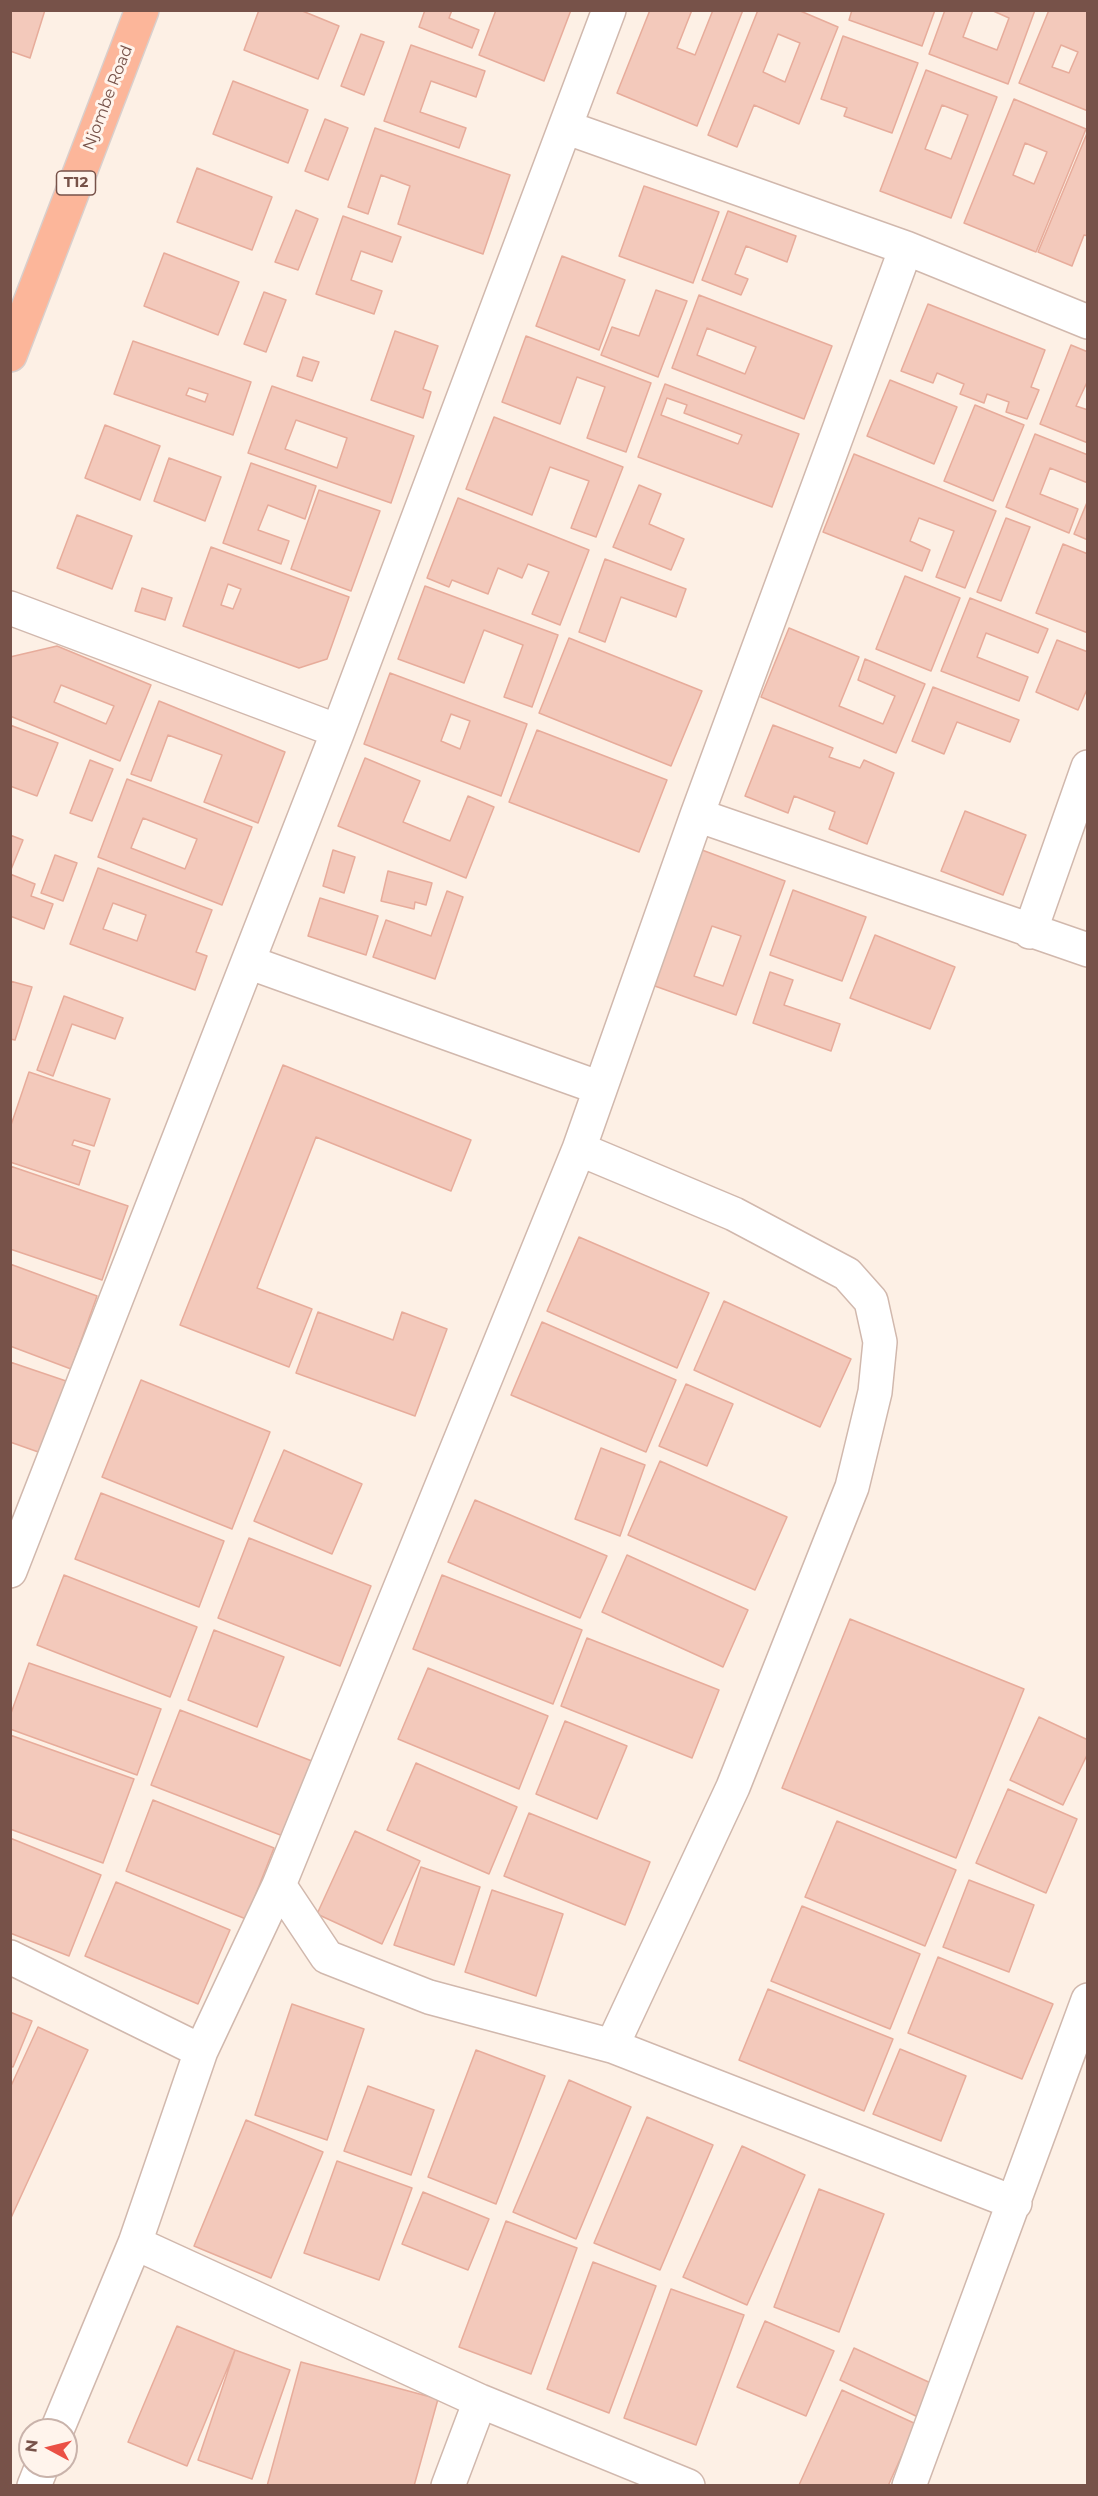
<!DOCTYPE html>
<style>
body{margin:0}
#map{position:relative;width:1098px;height:2496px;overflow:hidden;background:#fdf0e5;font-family:Montserrat,sans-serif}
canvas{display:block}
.frame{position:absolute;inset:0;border:12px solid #775249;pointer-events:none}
.north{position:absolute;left:18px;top:2418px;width:60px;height:60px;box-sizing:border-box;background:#fff4ec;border:2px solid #c9b3ab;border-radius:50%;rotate:277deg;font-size:16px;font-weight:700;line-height:24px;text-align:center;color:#775249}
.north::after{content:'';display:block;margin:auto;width:21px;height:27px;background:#eb5045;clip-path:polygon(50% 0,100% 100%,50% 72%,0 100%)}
</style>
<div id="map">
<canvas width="1098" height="2496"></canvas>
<div class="frame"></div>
<div class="north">N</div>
</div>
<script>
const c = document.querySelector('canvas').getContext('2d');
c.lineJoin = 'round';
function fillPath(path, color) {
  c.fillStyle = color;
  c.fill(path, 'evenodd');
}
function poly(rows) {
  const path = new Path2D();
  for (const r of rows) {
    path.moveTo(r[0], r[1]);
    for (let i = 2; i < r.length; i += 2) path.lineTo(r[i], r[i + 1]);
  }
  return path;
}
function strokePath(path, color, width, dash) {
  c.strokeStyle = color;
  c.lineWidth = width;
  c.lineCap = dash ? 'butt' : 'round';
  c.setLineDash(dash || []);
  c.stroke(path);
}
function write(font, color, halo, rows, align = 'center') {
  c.font = font + ' Montserrat,sans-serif';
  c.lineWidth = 6;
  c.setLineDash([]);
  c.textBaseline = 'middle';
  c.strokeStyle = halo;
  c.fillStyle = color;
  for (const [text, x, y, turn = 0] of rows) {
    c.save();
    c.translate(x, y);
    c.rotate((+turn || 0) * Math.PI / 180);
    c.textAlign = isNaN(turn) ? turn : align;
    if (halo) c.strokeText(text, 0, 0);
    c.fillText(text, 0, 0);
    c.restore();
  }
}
const building = poly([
 [10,10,45,10,30,58,10,51,10,10],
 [259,10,300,10,339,26,318,79,244,50,259,10],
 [425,10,452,10,449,18,479,30,472,48,419,27,425,10],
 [496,10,571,10,544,81,479,55,496,10],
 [650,10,692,10,677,48,695,55,713,10,743,10,697,126,617,93,650,10],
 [758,10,798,10,838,27,799,124,754,105,737,147,708,135,758,10],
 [778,34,800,43,785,82,763,72,778,34],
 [852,10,935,10,922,46,849,20,852,10],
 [945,10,973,10,963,37,997,50,1009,18,991,10,1035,10,1008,84,929,54,945,10],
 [1049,10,1088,10,1088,111,1019,83,1049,10],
 [1061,45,1078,52,1069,73,1052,67,1061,45],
 [361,34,384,42,364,95,341,86,361,34],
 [843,36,918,63,892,133,844,116,847,108,821,99,843,36],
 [411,45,485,71,476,97,431,81,420,112,466,128,459,148,384,121,411,45],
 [926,70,997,97,951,218,880,191,926,70],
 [942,105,968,115,951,159,925,149,942,105],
 [233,81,308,110,288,163,213,134,233,81],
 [1014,99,1086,129,1036,252,964,223,1014,99],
 [1025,143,1047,152,1034,184,1013,175,1025,143],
 [325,119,348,128,328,180,305,171,325,119],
 [375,128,510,175,483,254,398,224,410,186,381,175,368,214,348,207,375,128],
 [1088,131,1088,236,1084,235,1072,266,1038,252,1088,131],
 [197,168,272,197,252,250,177,222,197,168],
 [644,186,719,212,693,283,619,256,644,186],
 [296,210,318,219,298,270,275,262,296,210],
 [728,211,796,236,787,262,746,246,735,274,748,279,741,295,702,280,728,211],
 [343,216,401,237,392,262,361,251,351,280,382,291,374,314,316,294,343,216],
 [164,253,239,282,218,335,144,306,164,253],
 [562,256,625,280,599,350,536,326,562,256],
 [656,290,687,301,658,377,601,355,612,327,639,336,656,290],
 [264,292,286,300,266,352,244,344,264,292],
 [699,295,832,346,804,419,672,368,699,295],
 [707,328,756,347,745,374,697,355,707,328],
 [928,304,1045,350,1031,387,1039,390,1027,419,1006,412,1009,402,987,394,984,403,960,394,964,384,937,373,933,383,901,371,928,304],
 [395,331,438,346,423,389,431,392,423,418,371,400,395,331],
 [526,336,651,383,626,452,587,438,605,387,577,377,560,424,502,402,526,336],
 [133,341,251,382,233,435,114,394,133,341],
 [189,388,208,394,205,402,186,395,189,388],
 [1071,345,1088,352,1088,380,1076,406,1088,410,1088,443,1040,424,1071,345],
 [303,357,319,362,312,381,297,376,303,357],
 [890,380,957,407,934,464,867,436,890,380],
 [665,384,799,434,772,507,638,457,665,384],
 [667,398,687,405,684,413,742,435,738,444,661,415,667,398],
 [272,386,414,436,391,503,248,453,272,386],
 [296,420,347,438,337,468,285,449,296,420],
 [975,405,1024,425,993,501,944,481,975,405],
 [494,417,623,467,596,537,571,528,589,481,550,467,532,515,466,489,494,417],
 [105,425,160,446,140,500,85,478,105,425],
 [1035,434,1088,455,1088,483,1050,468,1040,494,1078,509,1069,533,1006,507,1035,434],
 [854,454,996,511,965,588,936,577,954,531,919,518,910,541,930,550,922,571,823,532,854,454],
 [169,458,221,477,205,521,154,501,169,458],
 [251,463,316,486,305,519,268,505,258,530,289,541,281,564,223,543,251,463],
 [639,485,661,494,649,524,684,539,671,570,613,547,639,485],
 [319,490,380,511,351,591,291,569,319,490],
 [458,498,589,550,560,625,532,614,549,572,528,564,522,578,498,568,488,594,452,580,449,587,427,578,458,498],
 [1088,500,1088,540,1074,534,1088,500],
 [77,515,132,536,112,589,57,568,77,515],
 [1006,518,1030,527,1001,601,977,592,1006,518],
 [1063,544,1088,554,1088,633,1036,613,1063,544],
 [211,547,349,597,327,659,299,668,183,626,211,547],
 [228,584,241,589,233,609,221,605,228,584],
 [605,559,686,589,676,617,621,597,605,642,579,632,605,559],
 [905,576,960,598,931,671,876,649,905,576],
 [425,586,558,635,532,707,504,697,523,645,484,630,464,683,398,659,425,586],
 [142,588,172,598,165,620,135,611,142,588],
 [970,598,1048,629,1038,653,986,633,977,657,1028,677,1019,701,941,671,970,598],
 [789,628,859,657,839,706,883,724,895,696,858,680,865,659,925,684,896,753,761,697,789,628],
 [569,638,702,691,671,766,539,713,569,638],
 [1057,640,1088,652,1088,687,1078,710,1036,692,1057,640],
 [57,646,151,685,120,761,10,716,10,657,57,646],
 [61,685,114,706,106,724,54,702,61,685],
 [390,673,527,724,501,796,364,744,390,673],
 [451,714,470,721,460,749,441,741,451,714],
 [933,687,1019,720,1010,742,957,722,944,754,912,741,933,687],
 [159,701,285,752,258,823,204,802,222,755,168,735,151,781,131,774,159,701],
 [10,725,58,743,37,796,10,786,10,725],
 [773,725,833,748,829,757,860,768,864,760,894,773,867,844,829,829,835,812,794,796,788,813,745,796,773,725],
 [537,730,667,780,639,852,509,802,537,730],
 [365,758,420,781,403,822,450,841,468,796,494,807,466,878,338,826,365,758],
 [90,760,113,769,92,821,70,813,90,760],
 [127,779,252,827,222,905,98,857,127,779],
 [143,818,197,839,185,869,131,848,143,818],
 [965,811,1026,835,1003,895,941,871,965,811],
 [10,835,23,840,10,872,10,835],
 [333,850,355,857,344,893,323,886,333,850],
 [702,850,785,881,736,1015,652,985,702,850],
 [712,926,741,936,723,986,694,976,712,926],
 [55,855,77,863,63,901,41,893,55,855],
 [98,868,212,910,196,952,207,956,195,990,70,944,98,868],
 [113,903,146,915,137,941,103,929,113,903],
 [388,871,432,883,426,905,415,902,414,909,381,901,388,871],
 [10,874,35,884,31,896,53,904,44,929,10,916,10,874],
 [793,890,866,917,842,981,770,955,793,890],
 [447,891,463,897,435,979,373,957,386,920,431,936,447,891],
 [320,898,378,916,366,955,308,936,320,898],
 [875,935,955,967,930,1029,850,998,875,935],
 [770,972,793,980,784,1005,840,1024,831,1051,753,1023,770,972],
 [10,981,32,987,15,1040,10,1039,10,981],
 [64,996,123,1018,115,1039,72,1024,53,1076,37,1070,64,996],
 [283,1065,471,1140,451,1191,316,1137,257,1288,312,1309,289,1367,180,1325,283,1065],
 [29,1072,110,1099,94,1146,74,1140,72,1145,90,1151,79,1185,10,1162,10,1128,29,1072],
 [10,1166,128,1206,102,1280,10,1249,10,1166],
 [579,1237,709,1293,677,1368,547,1311,579,1237],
 [10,1264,97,1296,71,1369,10,1346,10,1264],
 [724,1301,851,1359,820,1427,694,1370,724,1301],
 [318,1312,393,1340,402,1312,447,1329,415,1416,296,1373,318,1312],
 [542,1322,676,1380,646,1452,511,1395,542,1322],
 [10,1362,69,1382,44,1454,10,1442,10,1362],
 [141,1380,270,1432,232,1529,102,1477,141,1380],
 [686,1384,733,1404,707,1466,659,1446,686,1384],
 [601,1448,645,1465,620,1536,575,1519,601,1448],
 [284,1450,362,1484,332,1554,254,1521,284,1450],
 [660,1461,787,1517,755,1590,628,1535,660,1461],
 [101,1493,224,1541,199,1607,75,1559,101,1493],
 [475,1500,607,1556,580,1618,448,1562,475,1500],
 [249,1538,371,1586,340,1666,218,1618,249,1538],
 [627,1555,748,1610,723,1667,602,1612,627,1555],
 [64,1575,197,1627,170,1697,37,1645,64,1575],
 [442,1575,582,1630,553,1704,413,1649,442,1575],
 [850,1619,1024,1689,956,1858,782,1788,850,1619],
 [214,1630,284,1657,257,1727,188,1700,214,1630],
 [587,1638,719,1690,692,1758,561,1706,587,1638],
 [29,1663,161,1709,137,1775,10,1729,10,1716,29,1663],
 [428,1668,548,1716,519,1789,398,1739,428,1668],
 [180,1710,312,1761,283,1836,151,1785,180,1710],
 [1039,1717,1088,1740,1088,1753,1063,1805,1010,1780,1039,1717],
 [565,1721,627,1746,597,1819,536,1794,565,1721],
 [10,1735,134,1779,103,1863,10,1829,10,1735],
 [416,1763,517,1807,489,1874,387,1830,416,1763],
 [1008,1789,1077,1819,1046,1893,976,1863,1008,1789],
 [153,1800,274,1848,246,1919,126,1871,153,1800],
 [529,1813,650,1862,625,1925,504,1876,529,1813],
 [837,1821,956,1870,925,1946,805,1897,837,1821],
 [355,1831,420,1861,382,1944,317,1914,355,1831],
 [10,1838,101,1875,69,1956,10,1933,10,1838],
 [421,1867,480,1887,454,1965,394,1945,421,1867],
 [969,1880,1034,1905,1009,1972,943,1947,969,1880],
 [116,1882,230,1930,198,2004,85,1956,116,1882],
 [492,1890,563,1914,536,1996,465,1972,492,1890],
 [802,1906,920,1954,890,2029,771,1981,802,1906],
 [938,1957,1053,2004,1022,2079,908,2033,938,1957],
 [768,1989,893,2039,864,2111,739,2060,768,1989],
 [292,2004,364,2029,327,2140,255,2115,292,2004],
 [10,2012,32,2021,13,2067,10,2066,10,2012],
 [38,2027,88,2050,10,2220,10,2088,38,2027],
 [900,2049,966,2076,941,2141,873,2114,900,2049],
 [476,2050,545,2076,496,2204,428,2177,476,2050],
 [569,2080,631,2107,576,2239,513,2212,569,2080],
 [368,2086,434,2110,411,2175,344,2151,368,2086],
 [647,2117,713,2145,660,2270,594,2243,647,2117],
 [246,2120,323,2152,271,2278,194,2246,246,2120],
 [742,2146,805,2175,747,2305,683,2277,742,2146],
 [337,2161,412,2188,379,2280,304,2253,337,2161],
 [819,2189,884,2214,839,2332,774,2307,819,2189],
 [423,2192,489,2219,468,2270,402,2244,423,2192],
 [506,2221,577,2248,531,2374,459,2347,506,2221],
 [593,2262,656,2286,609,2413,547,2389,593,2262],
 [671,2289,744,2315,696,2445,624,2418,671,2289],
 [765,2321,834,2351,806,2416,737,2387,765,2321],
 [177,2326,235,2350,187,2466,128,2442,177,2326],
 [854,2348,933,2384,918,2417,840,2380,854,2348],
 [235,2350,290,2370,252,2479,198,2460,235,2350],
 [301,2362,438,2399,414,2486,267,2486,301,2362],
 [842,2390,916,2424,888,2486,799,2485,842,2390]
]);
const minor = poly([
 [565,127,906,248,1088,322],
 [10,608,338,731],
 [697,815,1088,950],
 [1030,932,1088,767],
 [248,962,600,1088],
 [579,1149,734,1214,847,1274,871,1301,880,1342,875,1392,852,1487,733,1787,612,2046],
 [10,1571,338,731,609,10],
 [279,1885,327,1957,429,1997,612,2046,1015,2203],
 [10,1957,201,2051],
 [135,2243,480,2401,688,2486],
 [57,2430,135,2243,201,2051,279,1885,579,1149,697,815,906,248],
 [34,2486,42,2466],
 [448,2486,480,2401],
 [909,2486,1088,2000]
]);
const trunk = poly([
 [10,355,142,10]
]);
const shields = [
 [76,183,39]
];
const shieldNames = [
 ["T12",76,183]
];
const streetNames = [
 ["Njombe Road",108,98,-69]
];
fillPath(building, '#f3c9bb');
strokePath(building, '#e7ac9b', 1.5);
strokePath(minor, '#d1b8ad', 36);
strokePath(trunk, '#d9cfcc', 36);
strokePath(minor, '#fff', 33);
strokePath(trunk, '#fcb69a', 33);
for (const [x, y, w] of shields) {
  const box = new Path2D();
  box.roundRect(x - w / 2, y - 12, w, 24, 4.5);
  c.fillStyle = '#fff4ec';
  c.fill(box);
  strokePath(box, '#775249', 1.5);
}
write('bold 15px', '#775249', null, shieldNames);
write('16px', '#775249', '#fff4ec', streetNames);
</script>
